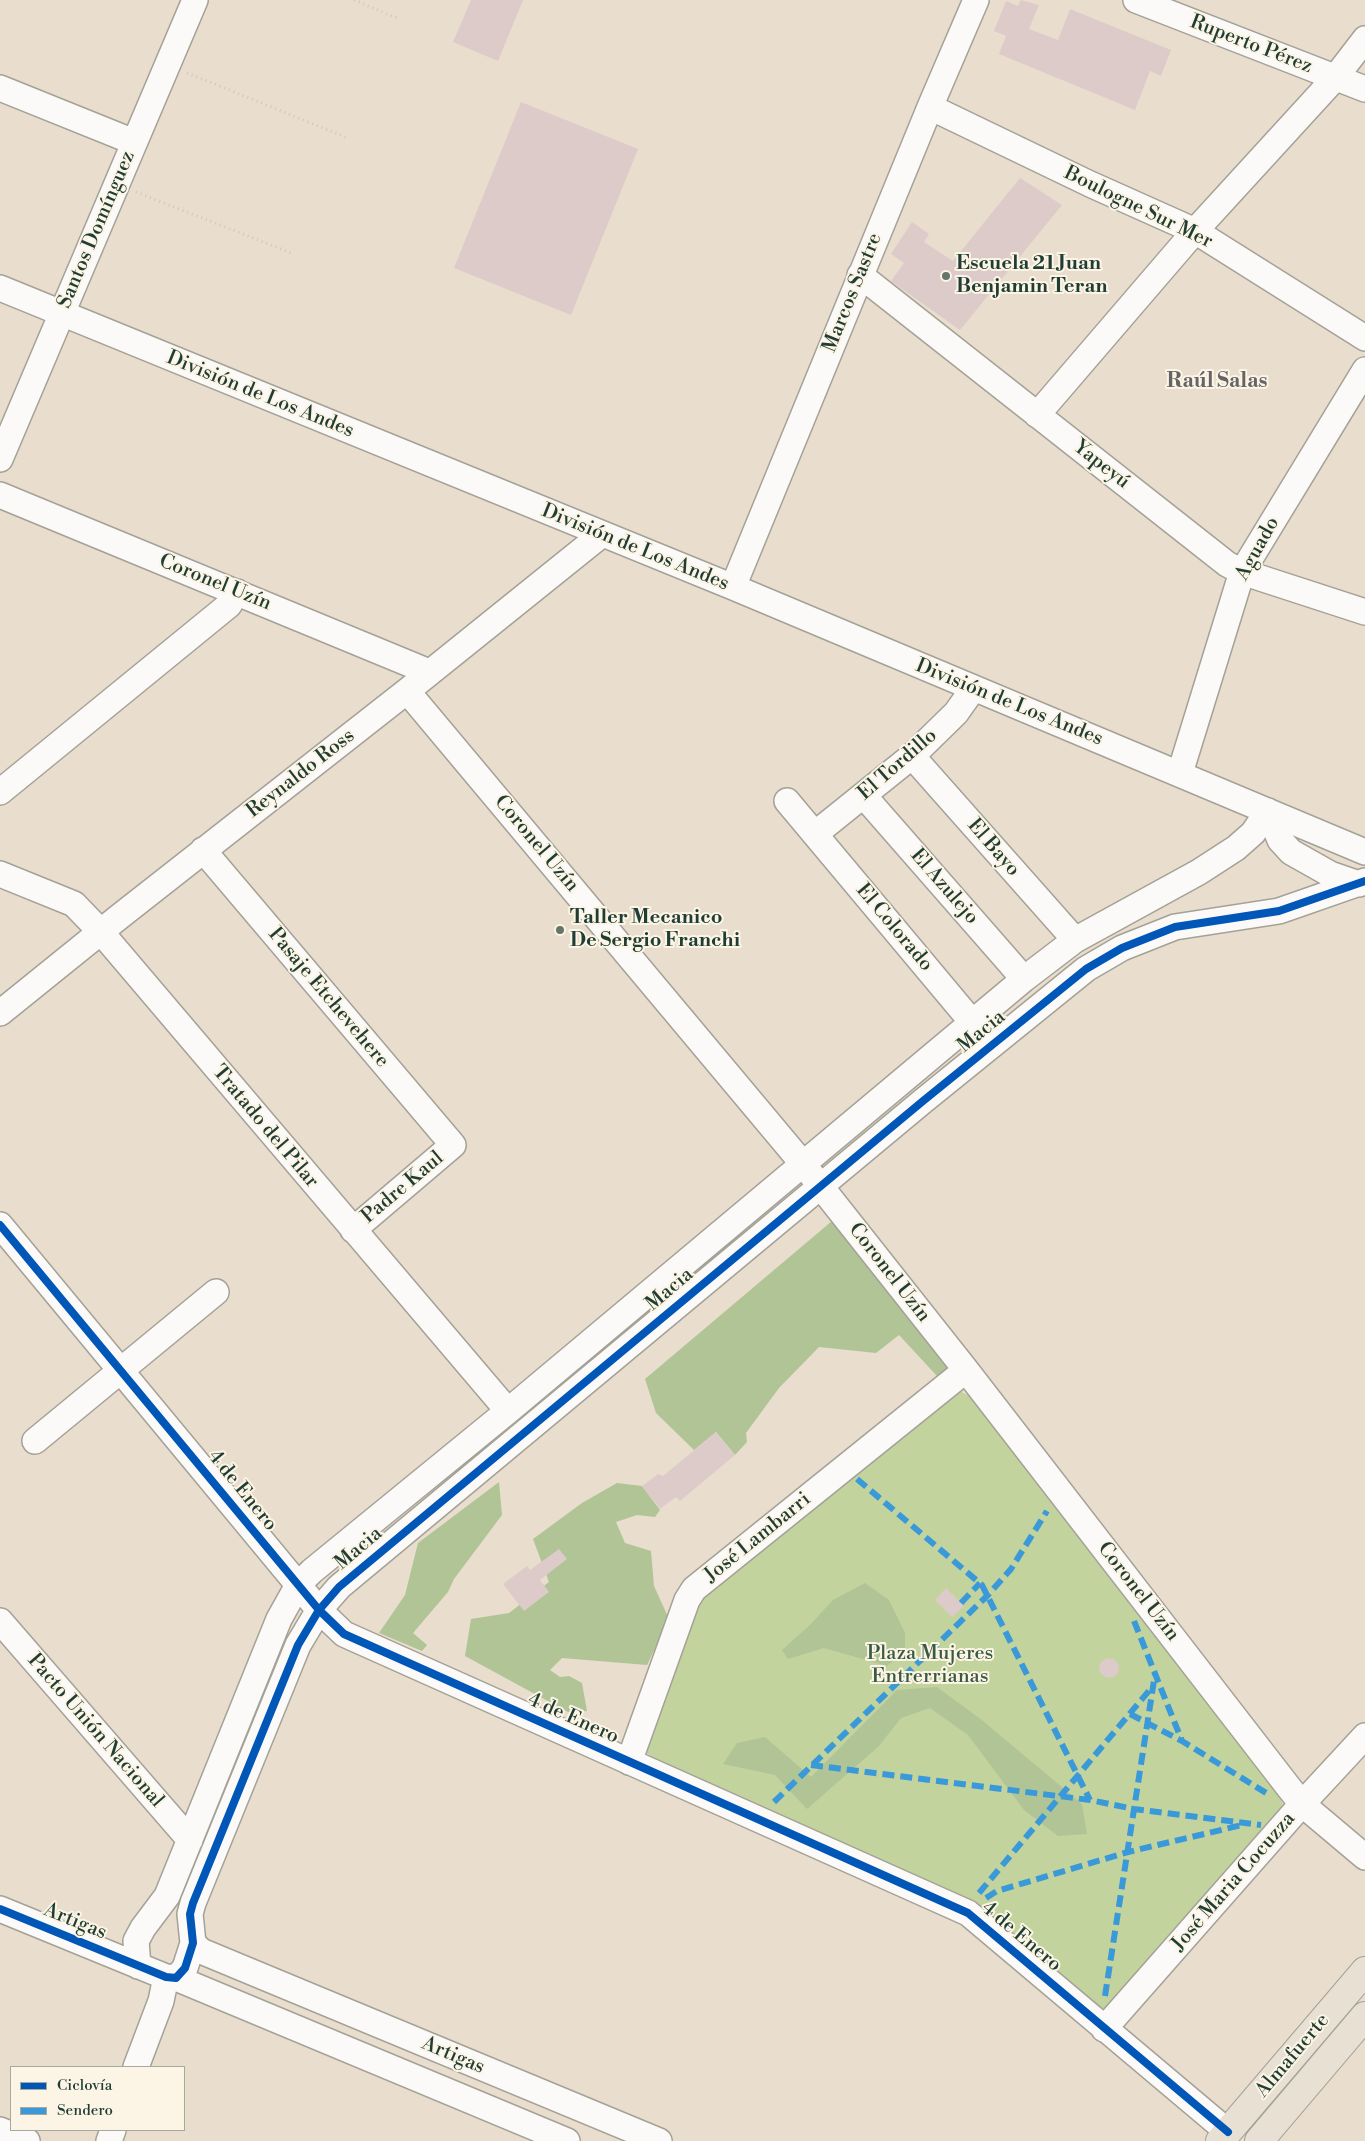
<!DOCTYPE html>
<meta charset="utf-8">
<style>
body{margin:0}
#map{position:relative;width:1365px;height:2141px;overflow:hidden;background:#e9ddcd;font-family:"Libre Bodoni",serif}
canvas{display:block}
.legend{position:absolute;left:10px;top:2066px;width:175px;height:65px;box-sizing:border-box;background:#fcf5e5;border:1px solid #a4ab9e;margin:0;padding:6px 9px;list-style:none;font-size:15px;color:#1f3d34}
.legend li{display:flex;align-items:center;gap:10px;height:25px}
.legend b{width:25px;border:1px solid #a4ab9e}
</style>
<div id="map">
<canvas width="1365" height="2141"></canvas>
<ul class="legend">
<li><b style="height:6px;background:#0057b8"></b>Ciclovía</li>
<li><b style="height:6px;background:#3a99d8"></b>Sendero</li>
</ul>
</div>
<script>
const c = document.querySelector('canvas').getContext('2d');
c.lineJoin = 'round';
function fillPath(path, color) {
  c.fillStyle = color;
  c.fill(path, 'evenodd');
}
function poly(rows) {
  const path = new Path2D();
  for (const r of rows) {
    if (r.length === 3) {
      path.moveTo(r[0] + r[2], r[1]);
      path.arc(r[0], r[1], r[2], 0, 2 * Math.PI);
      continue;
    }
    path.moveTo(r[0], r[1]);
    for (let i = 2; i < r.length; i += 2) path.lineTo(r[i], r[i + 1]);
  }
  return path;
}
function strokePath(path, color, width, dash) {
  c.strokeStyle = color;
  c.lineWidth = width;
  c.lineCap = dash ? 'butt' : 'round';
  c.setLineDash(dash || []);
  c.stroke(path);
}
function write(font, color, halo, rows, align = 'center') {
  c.font = font + ' "Libre Bodoni",serif';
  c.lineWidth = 4;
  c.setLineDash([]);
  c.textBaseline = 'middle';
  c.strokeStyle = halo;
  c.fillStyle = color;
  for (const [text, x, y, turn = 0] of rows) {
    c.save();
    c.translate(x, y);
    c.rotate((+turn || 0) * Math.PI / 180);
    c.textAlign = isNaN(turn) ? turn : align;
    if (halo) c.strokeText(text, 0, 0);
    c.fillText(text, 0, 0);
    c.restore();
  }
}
const green = poly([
 [959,1391,970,1396,1280,1795,1283,1806,1108,2010,1097,2006,966,1899,657,1760,645,1752,696,1602]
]);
const forest = poly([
 [832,1221,953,1368,937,1376,899,1335,876,1353,819,1347,779,1388,746,1433,747,1442,735,1455,716,1432,694,1450,656,1413,645,1379],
 [499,1482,502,1515,454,1579,448,1592,413,1633,427,1645,422,1651,379,1633,405,1595,418,1543],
 [617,1483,642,1486,660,1510,655,1517,637,1515,616,1522,625,1543,651,1551,654,1586,669,1619,647,1665,562,1658,550,1670,560,1677,569,1676,582,1683,587,1711,568,1712,465,1656,471,1619,509,1613,549,1582,533,1539,582,1503],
 [865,1583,889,1600,905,1633,905,1651,887,1666,824,1648,788,1659,782,1650,810,1625,833,1600],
 [937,1687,983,1721,1082,1804,1087,1834,1058,1836,1024,1810,968,1735,930,1708,901,1718,879,1746,807,1809,775,1775,723,1764,737,1743,765,1737,811,1777,897,1690]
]);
const building = poly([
 [471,0,523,0,498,61,453,42],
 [1021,0,1039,5,1029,29,1058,40,1070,9,1171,50,1161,76,1150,71,1135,110,999,54,1006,36,994,31,1006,1,1018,6],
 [521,102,638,149,571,315,454,268],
 [1020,178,1062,205,960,330,891,281,904,263,891,254,912,222,929,234,924,242,953,261],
 [716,1432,735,1455,680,1501,676,1497,660,1509,642,1486,658,1474,663,1476],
 [559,1549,567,1559,540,1580,549,1592,524,1611,503,1584,527,1566,530,1570],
 [946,1588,964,1606,952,1617,935,1600],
 [1109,1668,10]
]);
const path = poly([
 [354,0,397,18],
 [187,73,348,138],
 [136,192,294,254]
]);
const minor = poly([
 [1136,0,1365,89],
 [0,88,134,142],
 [930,107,1090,184,1195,231,1365,338],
 [860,275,1227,564,1242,572,1365,612],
 [0,288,733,587,1365,852],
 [1037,415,1195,231,1335,78,1365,39],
 [0,459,195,0],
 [0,495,429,672],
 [733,587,930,107,976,0],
 [407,691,803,1164,966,1370,1290,1789,1302,1804,1365,1857],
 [912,756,1075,940],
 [1180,773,1242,572,1365,370],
 [0,792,229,605,237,592],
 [864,796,1024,979],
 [787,801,972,1022],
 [1268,811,1280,840,1291,852,1330,874,1359,884],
 [815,834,912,756,956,713,973,689],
 [203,850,453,1145,353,1230],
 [0,874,74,904,101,932,508,1411],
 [0,1013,119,917,407,691,601,535],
 [0,1225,319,1610,344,1634,968,1913,1228,2132],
 [35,1441,216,1292],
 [0,1621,190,1840],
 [629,1762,687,1600,694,1589,966,1370],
 [0,1909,166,1977,176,1978,185,1968,193,1943,190,1914,193,1903,298,1645,319,1610,339,1587,923,1101,1086,969,1122,948,1175,927,1279,911,1365,881],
 [193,1943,201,1951,659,2141],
 [138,1966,136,1941,143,1928,167,1896,279,1619,298,1585,312,1571,508,1411,1024,979,1075,940,1199,872,1236,848,1253,833,1268,811],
 [176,1978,567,2141],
 [1104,2029,1302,1804,1365,1736],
 [136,2067,161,2001,166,1977],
 [0,2130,27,2141],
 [109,2141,113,2130]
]);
const major = poly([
 [1220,2141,1365,1971],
 [1259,2141,1365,2016]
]);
const quiet = poly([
 [857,1479,982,1585,1090,1800],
 [961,1603,980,1583],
 [1134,1621,1182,1741,1271,1796],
 [1130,1714,1182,1741],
 [811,1765,1090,1800,1134,1809,1261,1825],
 [774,1802,988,1595,1011,1569,1047,1511],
 [979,1893,1153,1686],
 [986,1898,997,1891,1128,1852,1242,1825],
 [1105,1996,1155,1674]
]);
const cycleway = poly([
 [0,1225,319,1610,344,1634,968,1913,1228,2132],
 [0,1909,166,1977,176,1978,185,1968,193,1943,190,1914,193,1903,298,1645,319,1610,339,1587,923,1101,1086,969,1122,948,1175,927,1279,911,1365,881]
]);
const markers = [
 [946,276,5,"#66756a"],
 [560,930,5,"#66756a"]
];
const streetNames = [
 ["Ruperto Pérez",1251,45,21],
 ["Boulogne Sur Mer",1138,208,26],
 ["Santos Domínguez",97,230,-67],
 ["Marcos Sastre",853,293,-68],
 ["División de Los Andes",260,395,22],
 ["Yapeyú",1101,465,38],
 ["División de Los Andes",635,548,22],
 ["Aguado",1258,549,-61],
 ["Coronel Uzín",215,583,22],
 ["División de Los Andes",1009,703,22],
 ["El Tordillo",898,765,-41],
 ["Reynaldo Ross",301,774,-38],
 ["Coronel Uzín",536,844,50],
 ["El Bayo",993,848,49],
 ["El Azulejo",944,887,49],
 ["El Colorado",894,928,50],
 ["Pasaje Etchevehere",328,998,50],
 ["Macia",982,1032,-39],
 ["Tratado del Pilar",265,1127,50],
 ["Padre Kaul",403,1188,-40],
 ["Coronel Uzín",889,1273,52],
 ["Macia",670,1290,-40],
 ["4 de Enero",242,1491,51],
 ["José Lambarri",758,1538,-39],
 ["Macia",359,1549,-40],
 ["Coronel Uzín",1138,1592,52],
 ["4 de Enero",573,1719,24],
 ["Pacto Unión Nacional",95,1731,49],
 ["José Maria Cocuzza",1234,1882,-49],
 ["Artigas",75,1922,22],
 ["4 de Enero",1021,1937,40],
 ["Artigas",453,2056,23],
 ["Almafuerte",1293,2056,-50]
];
const poiNames = [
 ["Escuela 21 Juan",956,264],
 ["Benjamin Teran",956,287],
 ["Taller Mecanico",570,918],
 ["De Sergio Franchi",570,941]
];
const parkNames = [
 ["Plaza Mujeres",930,1654],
 ["Entrerrianas",930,1677]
];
const neighbourhoodNames = [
 ["Raúl Salas",1217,382]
];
fillPath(green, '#c2d39e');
fillPath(forest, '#b0c495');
fillPath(building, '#ddcbca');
strokePath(minor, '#a4a197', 28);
strokePath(major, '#a4a197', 30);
strokePath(path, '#cac9c4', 3, [1, 4]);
strokePath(minor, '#fcfaf8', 25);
strokePath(major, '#e7e0d3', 28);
strokePath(quiet, '#3a99d8', 6, [12, 6]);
strokePath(cycleway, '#0057b8', 8);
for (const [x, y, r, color] of markers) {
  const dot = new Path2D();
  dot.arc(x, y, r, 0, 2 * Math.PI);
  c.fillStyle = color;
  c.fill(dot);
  strokePath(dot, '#fcf5e5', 2);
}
write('20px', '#1f3d34', '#fcf5e5', streetNames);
write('bold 20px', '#1f3d34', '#fcf5e5', poiNames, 'left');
write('20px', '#395941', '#fcf5e5', parkNames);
write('bold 21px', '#656366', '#fcf5e5', neighbourhoodNames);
</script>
